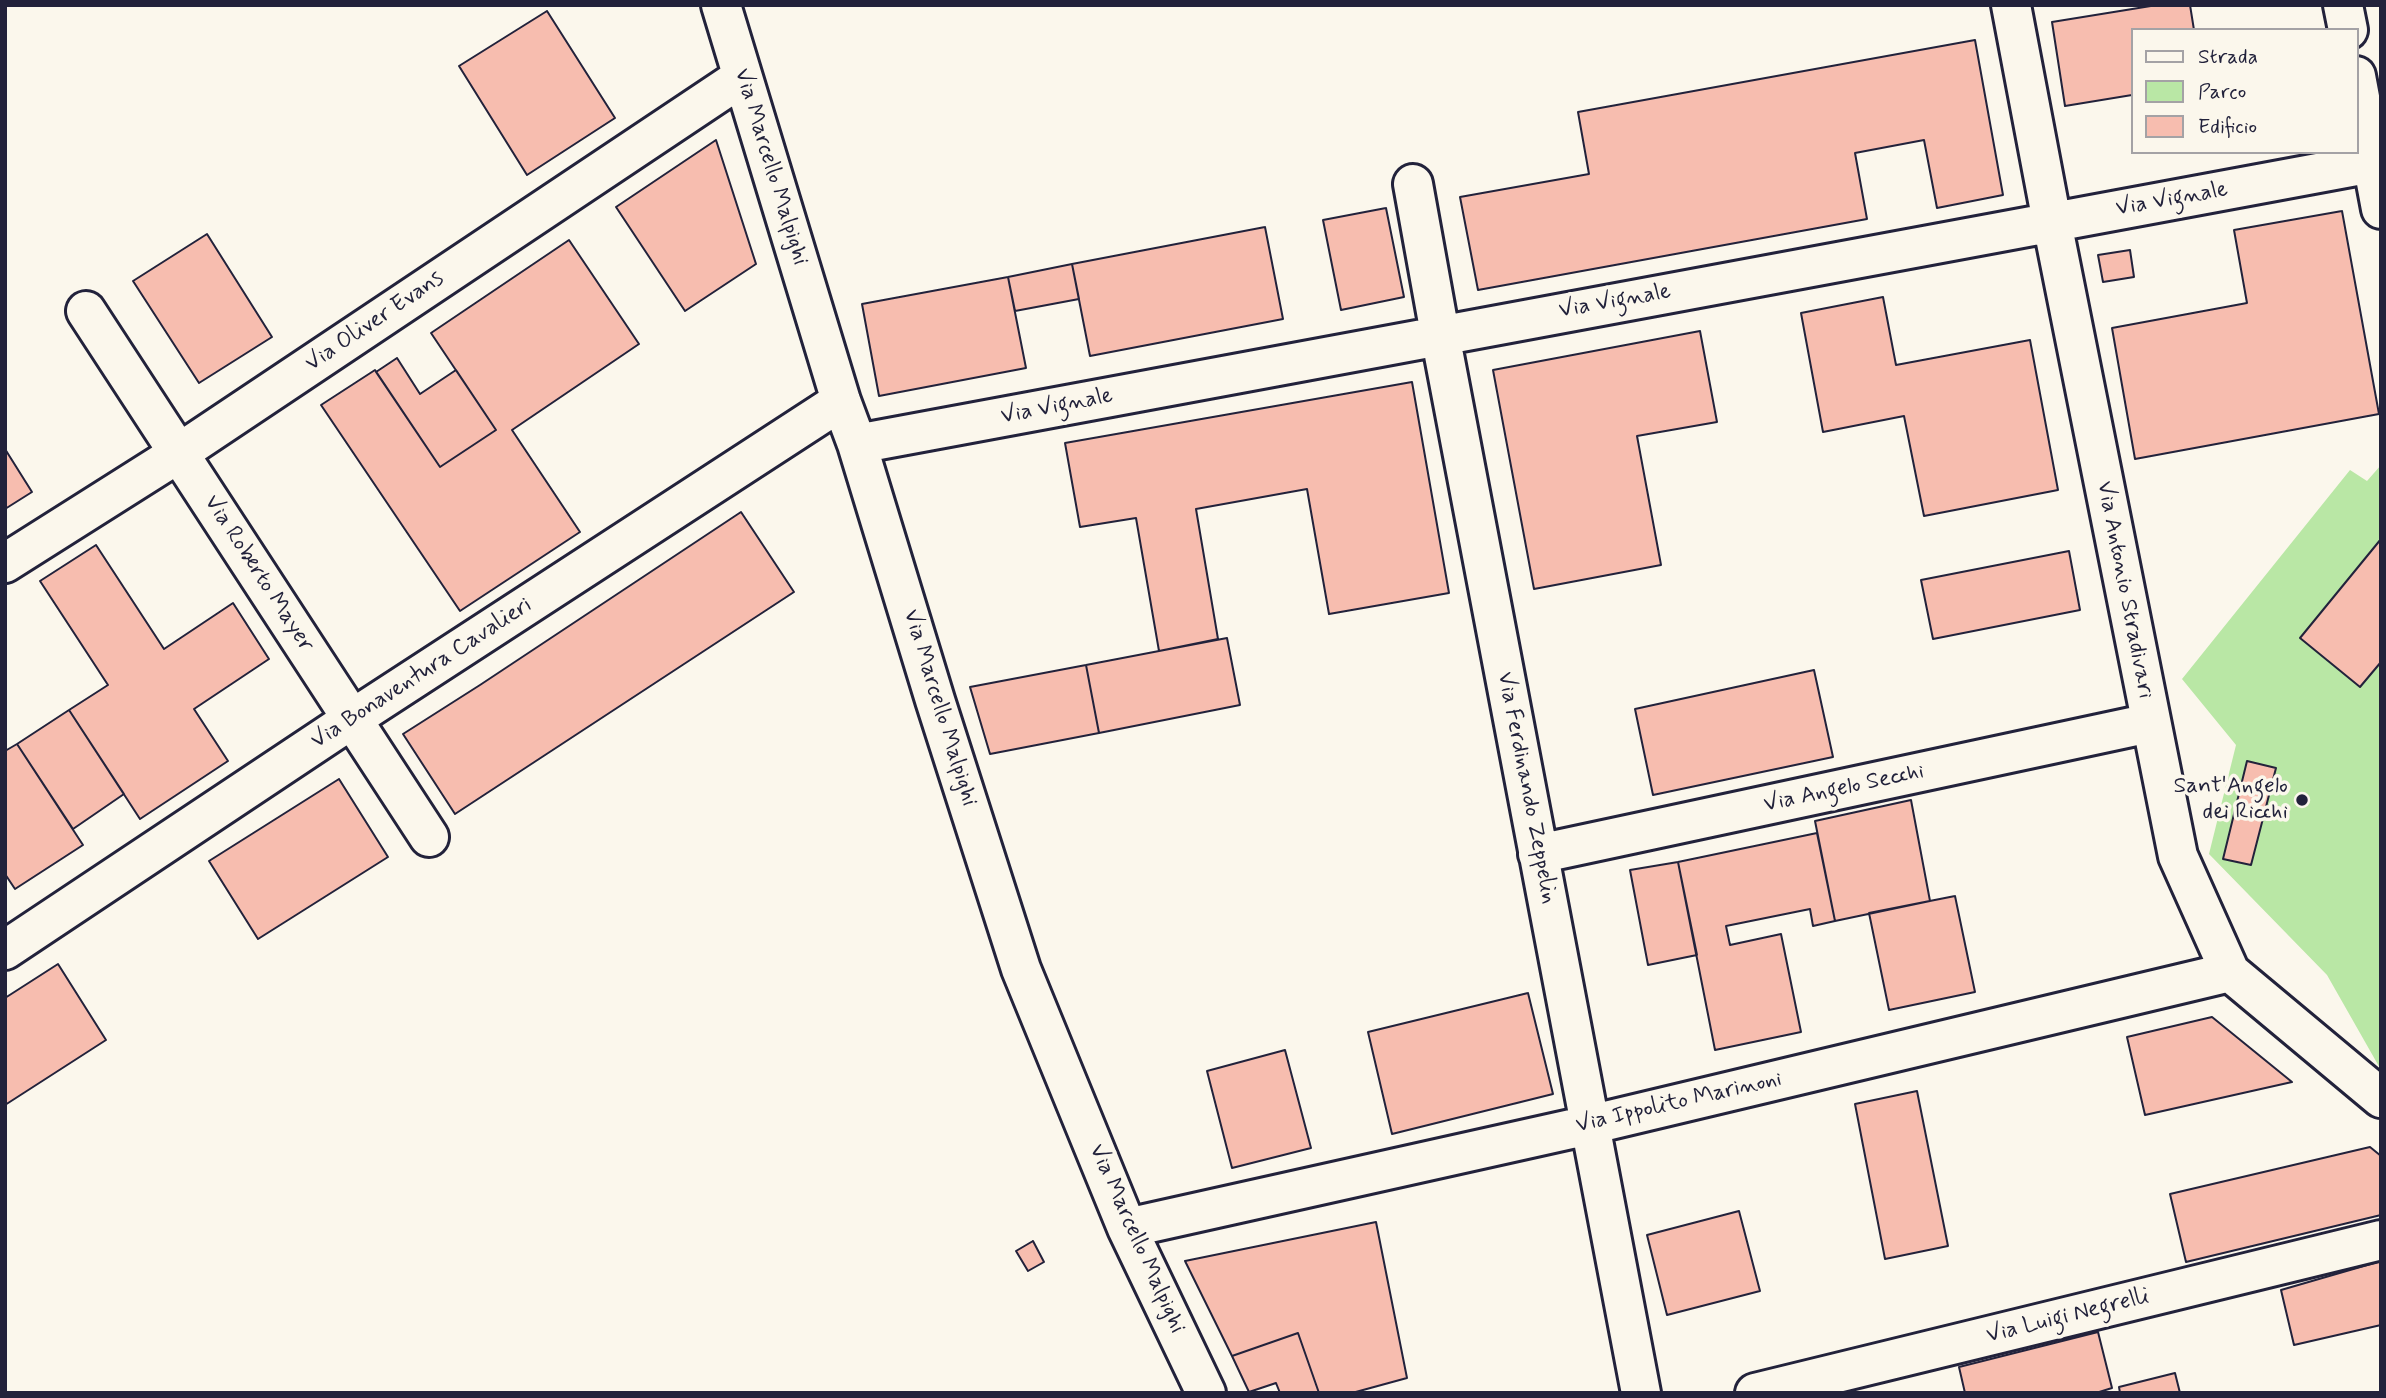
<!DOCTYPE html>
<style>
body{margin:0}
#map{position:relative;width:2386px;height:1398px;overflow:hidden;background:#fbf7ec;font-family:Mynerve,sans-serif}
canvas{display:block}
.frame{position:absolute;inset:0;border:7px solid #22223b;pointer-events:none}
.legend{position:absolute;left:2131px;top:28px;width:228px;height:126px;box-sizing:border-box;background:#fbf7ec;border:2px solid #a4a2a5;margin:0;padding:9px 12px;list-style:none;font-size:21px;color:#22223b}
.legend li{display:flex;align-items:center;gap:14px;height:35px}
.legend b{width:35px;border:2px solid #a4a2a5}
</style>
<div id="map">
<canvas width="2386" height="1398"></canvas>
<div class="frame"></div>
<ul class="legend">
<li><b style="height:9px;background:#fbf7ec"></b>Strada</li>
<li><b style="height:19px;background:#b9e7a5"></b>Parco</li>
<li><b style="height:19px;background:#f7bdaf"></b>Edificio</li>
</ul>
</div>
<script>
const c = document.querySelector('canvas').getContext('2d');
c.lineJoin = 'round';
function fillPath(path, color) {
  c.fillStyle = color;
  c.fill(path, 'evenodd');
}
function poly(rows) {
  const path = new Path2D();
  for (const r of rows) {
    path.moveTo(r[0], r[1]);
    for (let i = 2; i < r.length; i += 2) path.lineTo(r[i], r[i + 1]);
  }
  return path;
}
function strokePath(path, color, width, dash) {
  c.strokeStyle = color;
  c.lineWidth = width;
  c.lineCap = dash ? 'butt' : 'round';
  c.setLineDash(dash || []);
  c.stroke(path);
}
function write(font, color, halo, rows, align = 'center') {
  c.font = font + ' Mynerve,sans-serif';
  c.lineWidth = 7;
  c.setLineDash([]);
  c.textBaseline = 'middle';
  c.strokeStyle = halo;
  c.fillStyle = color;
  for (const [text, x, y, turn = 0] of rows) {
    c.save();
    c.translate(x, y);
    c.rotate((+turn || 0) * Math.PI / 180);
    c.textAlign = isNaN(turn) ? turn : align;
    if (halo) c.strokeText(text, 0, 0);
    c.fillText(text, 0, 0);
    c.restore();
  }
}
const green = poly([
 [2381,465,2381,1070,2327,975,2209,854,2236,745,2182,679,2350,470,2367,481]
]);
const building = poly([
 [2157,5,2190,5,2194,30,2132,30,2132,95,2065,106,2052,22,2157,5],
 [547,11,615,118,527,175,459,66,547,11],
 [1975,40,2003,195,1937,208,1924,140,1855,153,1867,219,1478,290,1460,197,1589,174,1578,112,1975,40],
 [716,140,756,264,685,311,616,207,716,140],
 [1386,208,1404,297,1341,310,1323,220,1386,208],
 [2342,211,2379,414,2135,459,2112,328,2247,303,2234,230,2342,211],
 [1265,227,1283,319,1090,356,1072,264,1265,227],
 [207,234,272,337,199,383,133,281,207,234],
 [569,240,639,344,512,430,580,532,460,611,321,405,375,370,440,467,496,430,431,333,569,240],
 [2130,250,2134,277,2103,282,2098,255,2130,250],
 [1072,264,1079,299,1015,311,1008,277,1072,264],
 [1008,277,1026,368,879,396,862,304,1008,277],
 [1883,297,1896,365,2030,340,2058,490,1924,516,1904,416,1823,432,1801,313,1883,297],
 [1700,331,1717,422,1637,436,1661,565,1534,589,1493,370,1700,331],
 [397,358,420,394,456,370,496,430,440,467,376,372,397,358],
 [1412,382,1449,593,1329,614,1307,489,1196,509,1218,639,1159,651,1136,518,1080,527,1065,443,1412,382],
 [5,449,32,492,5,509,5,449],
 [741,512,794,592,455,814,403,734,480,685,741,512],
 [2381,539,2381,662,2360,687,2300,638,2381,539],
 [96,545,164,649,233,603,269,659,194,709,228,761,140,819,69,710,108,685,40,581,96,545],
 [2069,551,2080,610,1933,639,1921,580,2069,551],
 [1227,638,1240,705,1099,733,1086,665,1227,638],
 [1086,665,1099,733,990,754,970,687,1086,665],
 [1814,670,1833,757,1653,795,1635,709,1814,670],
 [69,710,124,794,73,829,17,744,69,710],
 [17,744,83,845,15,889,5,874,5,751,17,744],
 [2247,761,2276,768,2251,865,2223,859,2247,761],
 [339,779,388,857,258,939,209,861,339,779],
 [1911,800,1930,901,1835,921,1815,821,1911,800],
 [1817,833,1835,921,1813,926,1810,909,1726,926,1730,945,1781,934,1801,1032,1715,1050,1678,862,1817,833],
 [1678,862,1697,955,1648,965,1630,870,1678,862],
 [1955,896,1975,992,1889,1010,1869,913,1955,896],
 [58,964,106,1040,5,1105,5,998,58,964],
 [1528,993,1553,1094,1392,1134,1368,1032,1528,993],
 [2212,1017,2292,1082,2145,1115,2127,1037,2212,1017],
 [1285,1050,1311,1148,1232,1168,1207,1071,1285,1050],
 [1917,1091,1948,1246,1885,1259,1855,1104,1917,1091],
 [2370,1147,2381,1156,2381,1215,2186,1262,2170,1194,2370,1147],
 [1739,1211,1760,1291,1667,1315,1647,1235,1739,1211],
 [1376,1222,1407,1378,1352,1393,1319,1393,1298,1333,1232,1356,1185,1261,1376,1222],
 [1033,1241,1044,1262,1028,1271,1016,1251,1033,1241],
 [2381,1261,2381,1325,2294,1345,2281,1290,2381,1261],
 [2098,1332,2112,1388,2096,1393,1965,1393,1959,1367,2098,1332],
 [1298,1333,1319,1393,1280,1393,1276,1383,1249,1392,1232,1356,1298,1333],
 [2175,1373,2180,1393,2120,1393,2119,1387,2175,1373]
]);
const minor = poly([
 [721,5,841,401,857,444,935,700,1021,969,1127,1228,1206,1393],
 [2011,5,2052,222,2178,856,2230,972,2381,1098],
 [2343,5,2348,30],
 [2356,76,2381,209],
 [1413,184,1440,334,1641,1393],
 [86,311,429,837],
 [857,444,2372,163],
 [5,563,179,453,742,77],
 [1538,854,2150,723],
 [5,950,352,719,841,401],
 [1127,1228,1589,1125,2230,972],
 [1755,1393,2381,1240]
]);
const markers = [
 [2302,800,7,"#22223b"]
];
const streetNames = [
 ["Via Marcello Malpighi",770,167,73],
 ["Via Vignale",2172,200,-10],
 ["Via Vignale",1615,302,-10],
 ["Via Oliver Evans",375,322,-34],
 ["Via Vignale",1057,407,-11],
 ["Via Roberto Mayer",258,574,57],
 ["Via Antonio Stradivari",2124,590,79],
 ["Via Bonaventura Cavalieri",422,674,-33],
 ["Via Marcello Malpighi",939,708,73],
 ["Via Ferdinando Zeppelin",1526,788,79],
 ["Via Angelo Secchi",1844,789,-12],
 ["Via Ippolito Marinoni",1679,1103,-13],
 ["Via Marcello Malpighi",1136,1239,66],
 ["Via Luigi Negrelli",2068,1317,-14]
];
const poiNames = [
 ["Sant'Angelo",2288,787],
 ["dei Ricchi",2288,813]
];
fillPath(green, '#b9e7a5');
fillPath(building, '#f7bdaf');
strokePath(building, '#22223b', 2);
strokePath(minor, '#22223b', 44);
strokePath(minor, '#fbf7ec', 38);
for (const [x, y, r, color] of markers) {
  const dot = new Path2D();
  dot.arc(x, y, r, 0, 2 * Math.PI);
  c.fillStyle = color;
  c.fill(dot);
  strokePath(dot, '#fbf7ec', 2.5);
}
write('23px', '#22223b', '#fbf7ec', streetNames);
write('23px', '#22223b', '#fbf7ec', poiNames, 'right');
</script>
